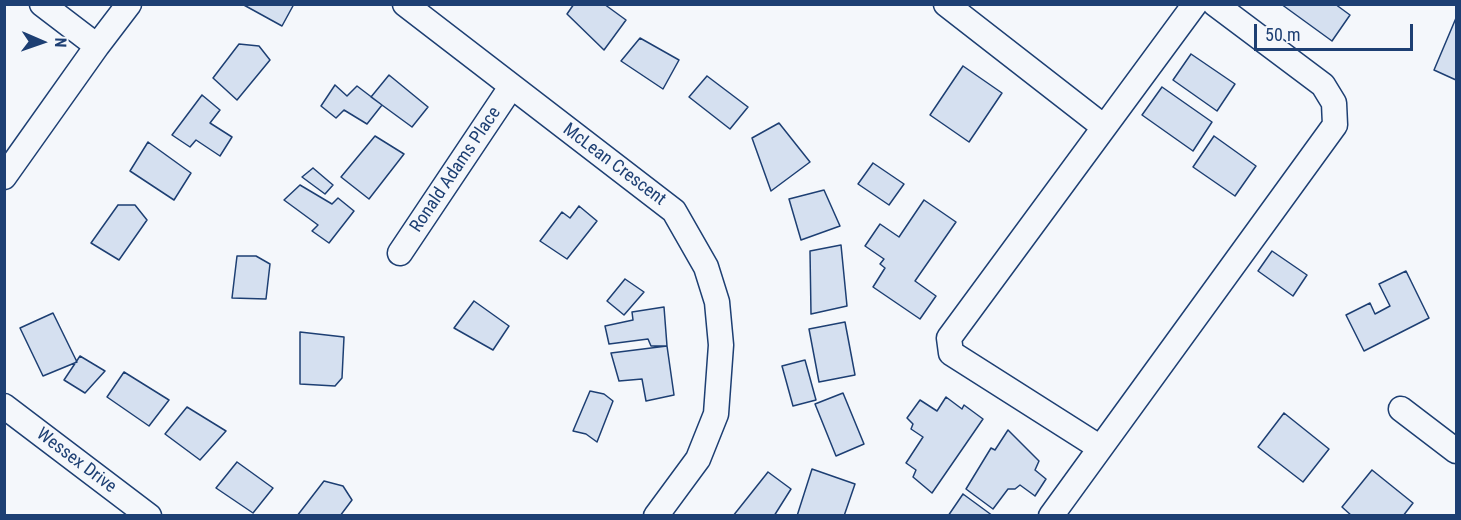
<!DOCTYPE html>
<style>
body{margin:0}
#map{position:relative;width:1461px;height:520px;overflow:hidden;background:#f4f7fb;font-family:"Roboto Condensed",sans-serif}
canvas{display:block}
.frame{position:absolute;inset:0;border:6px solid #1d3f73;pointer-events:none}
.north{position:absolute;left:12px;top:12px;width:60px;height:60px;-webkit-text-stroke:4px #f4f7fb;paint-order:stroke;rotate:92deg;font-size:16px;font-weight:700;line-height:24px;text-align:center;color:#1d3f73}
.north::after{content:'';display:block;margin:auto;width:21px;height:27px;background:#1d3f73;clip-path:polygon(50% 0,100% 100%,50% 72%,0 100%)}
.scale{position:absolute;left:1254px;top:24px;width:159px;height:27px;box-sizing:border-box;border:3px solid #1d3f73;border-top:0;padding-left:8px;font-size:18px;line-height:21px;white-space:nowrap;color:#1d3f73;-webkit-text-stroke:4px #f4f7fb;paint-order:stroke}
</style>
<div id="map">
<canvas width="1461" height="520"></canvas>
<div class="frame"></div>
<div class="north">N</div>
<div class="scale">50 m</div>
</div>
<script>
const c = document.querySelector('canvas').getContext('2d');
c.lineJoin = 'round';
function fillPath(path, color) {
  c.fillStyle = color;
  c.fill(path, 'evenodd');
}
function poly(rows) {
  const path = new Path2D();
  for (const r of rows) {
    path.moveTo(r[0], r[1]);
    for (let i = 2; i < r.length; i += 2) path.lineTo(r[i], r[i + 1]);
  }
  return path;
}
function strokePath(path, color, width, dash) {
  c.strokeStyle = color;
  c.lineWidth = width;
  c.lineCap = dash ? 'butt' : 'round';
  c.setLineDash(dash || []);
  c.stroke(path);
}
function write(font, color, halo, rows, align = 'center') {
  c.font = font + ' "Roboto Condensed",sans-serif';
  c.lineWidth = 4.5;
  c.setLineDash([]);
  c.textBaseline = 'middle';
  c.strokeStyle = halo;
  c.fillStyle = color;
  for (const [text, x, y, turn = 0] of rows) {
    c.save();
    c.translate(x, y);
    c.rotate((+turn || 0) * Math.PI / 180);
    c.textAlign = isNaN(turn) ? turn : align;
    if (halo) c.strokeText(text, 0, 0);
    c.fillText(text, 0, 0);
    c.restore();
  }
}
const building = poly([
 [242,4,294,4,282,26,242,4],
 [574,4,604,4,626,20,604,50,567,14,574,4],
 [1281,4,1335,4,1350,15,1332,41,1281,4],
 [1456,18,1456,80,1434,70,1456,18],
 [640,38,679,60,663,89,621,61,640,38],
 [239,44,259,46,270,60,237,100,213,78,239,44],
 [1191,54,1235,84,1217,111,1173,80,1191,54],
 [963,66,1002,93,969,142,930,115,963,66],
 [389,75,428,107,412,127,371,97,389,75],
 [707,76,748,107,730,129,689,97,707,76],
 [335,85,347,96,357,86,382,105,367,124,344,110,336,118,321,106,335,85],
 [1162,87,1212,122,1193,151,1142,115,1162,87],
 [202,95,220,110,210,123,232,137,220,156,196,140,190,147,172,135,202,95],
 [779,123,810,162,771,191,752,138,779,123],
 [375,136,404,154,369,199,341,177,375,136],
 [1214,136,1256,166,1235,196,1193,167,1214,136],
 [148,142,191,173,174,200,130,171,148,142],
 [873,163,904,184,889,205,858,184,873,163],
 [313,168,333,185,325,194,302,177,313,168],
 [300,185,332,204,338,198,354,211,329,243,312,231,318,225,284,200,300,185],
 [824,190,840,226,801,240,789,199,824,190],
 [924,200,956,222,915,281,936,296,920,319,873,287,885,268,880,264,884,259,865,246,880,224,899,237,924,200],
 [118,205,135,205,147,220,119,260,91,243,118,205],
 [579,206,597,221,567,259,540,241,562,212,570,218,579,206],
 [841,245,847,306,811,314,810,251,841,245],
 [1272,251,1307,275,1293,296,1258,271,1272,251],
 [237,256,256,256,270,264,266,299,232,298,237,256],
 [1406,271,1429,318,1364,351,1346,315,1370,303,1375,314,1390,306,1379,284,1406,271],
 [625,279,644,292,624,315,607,301,625,279],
 [474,301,509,326,493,350,454,328,474,301],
 [664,307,667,346,651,346,648,339,609,344,605,326,633,320,632,312,664,307],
 [53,313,77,362,43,376,20,328,53,313],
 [845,322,855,375,819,382,809,329,845,322],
 [300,332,344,337,342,378,335,386,300,384,300,332],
 [667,346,674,395,646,401,642,379,619,381,611,353,667,346],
 [80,356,105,371,85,393,64,380,80,356],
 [805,360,816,400,793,406,782,366,805,360],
 [124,372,169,400,149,426,107,397,124,372],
 [590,391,604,394,613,401,597,442,586,434,573,431,590,391],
 [843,393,864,444,836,456,815,404,843,393],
 [946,397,962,409,964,405,983,419,932,493,913,477,916,470,906,463,923,437,911,429,913,424,907,418,920,400,937,411,946,397],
 [187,407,226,431,200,460,165,434,187,407],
 [1284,413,1329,449,1303,482,1258,447,1284,413],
 [1008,430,1039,461,1035,470,1046,479,1035,496,1020,485,1015,489,1008,489,993,509,966,489,991,448,995,450,1008,430],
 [237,462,273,488,253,513,216,488,237,462],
 [812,469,855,484,844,516,797,516,812,469],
 [1372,470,1413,503,1403,516,1352,516,1342,507,1372,470],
 [768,472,791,489,774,516,733,516,768,472],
 [324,481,343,486,352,500,340,516,297,516,324,481],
 [963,494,993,516,948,516,963,494]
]);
const minor = poly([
 [42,4,97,46],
 [405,4,674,211,706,267,717,302,721,345,716,414,698,459,656,516],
 [946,4,1104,127],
 [4,177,97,46,129,4],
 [400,253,511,87],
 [4,406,149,516],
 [1401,409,1456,451],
 [1099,447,951,353,949,338,1195,4],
 [1051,516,1335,125,1334,103,1323,85,1215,4]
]);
const streetNames = [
 ["McLean Crescent",614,165,37],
 ["Ronald Adams Place",456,170,-56],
 ["Wessex Drive",76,461,37]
];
fillPath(building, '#d5e0f0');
strokePath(building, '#1d3f73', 1.5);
strokePath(minor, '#1d3f73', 27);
strokePath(minor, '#f4f7fb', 24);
write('18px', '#1d3f73', '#f4f7fb', streetNames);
</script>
